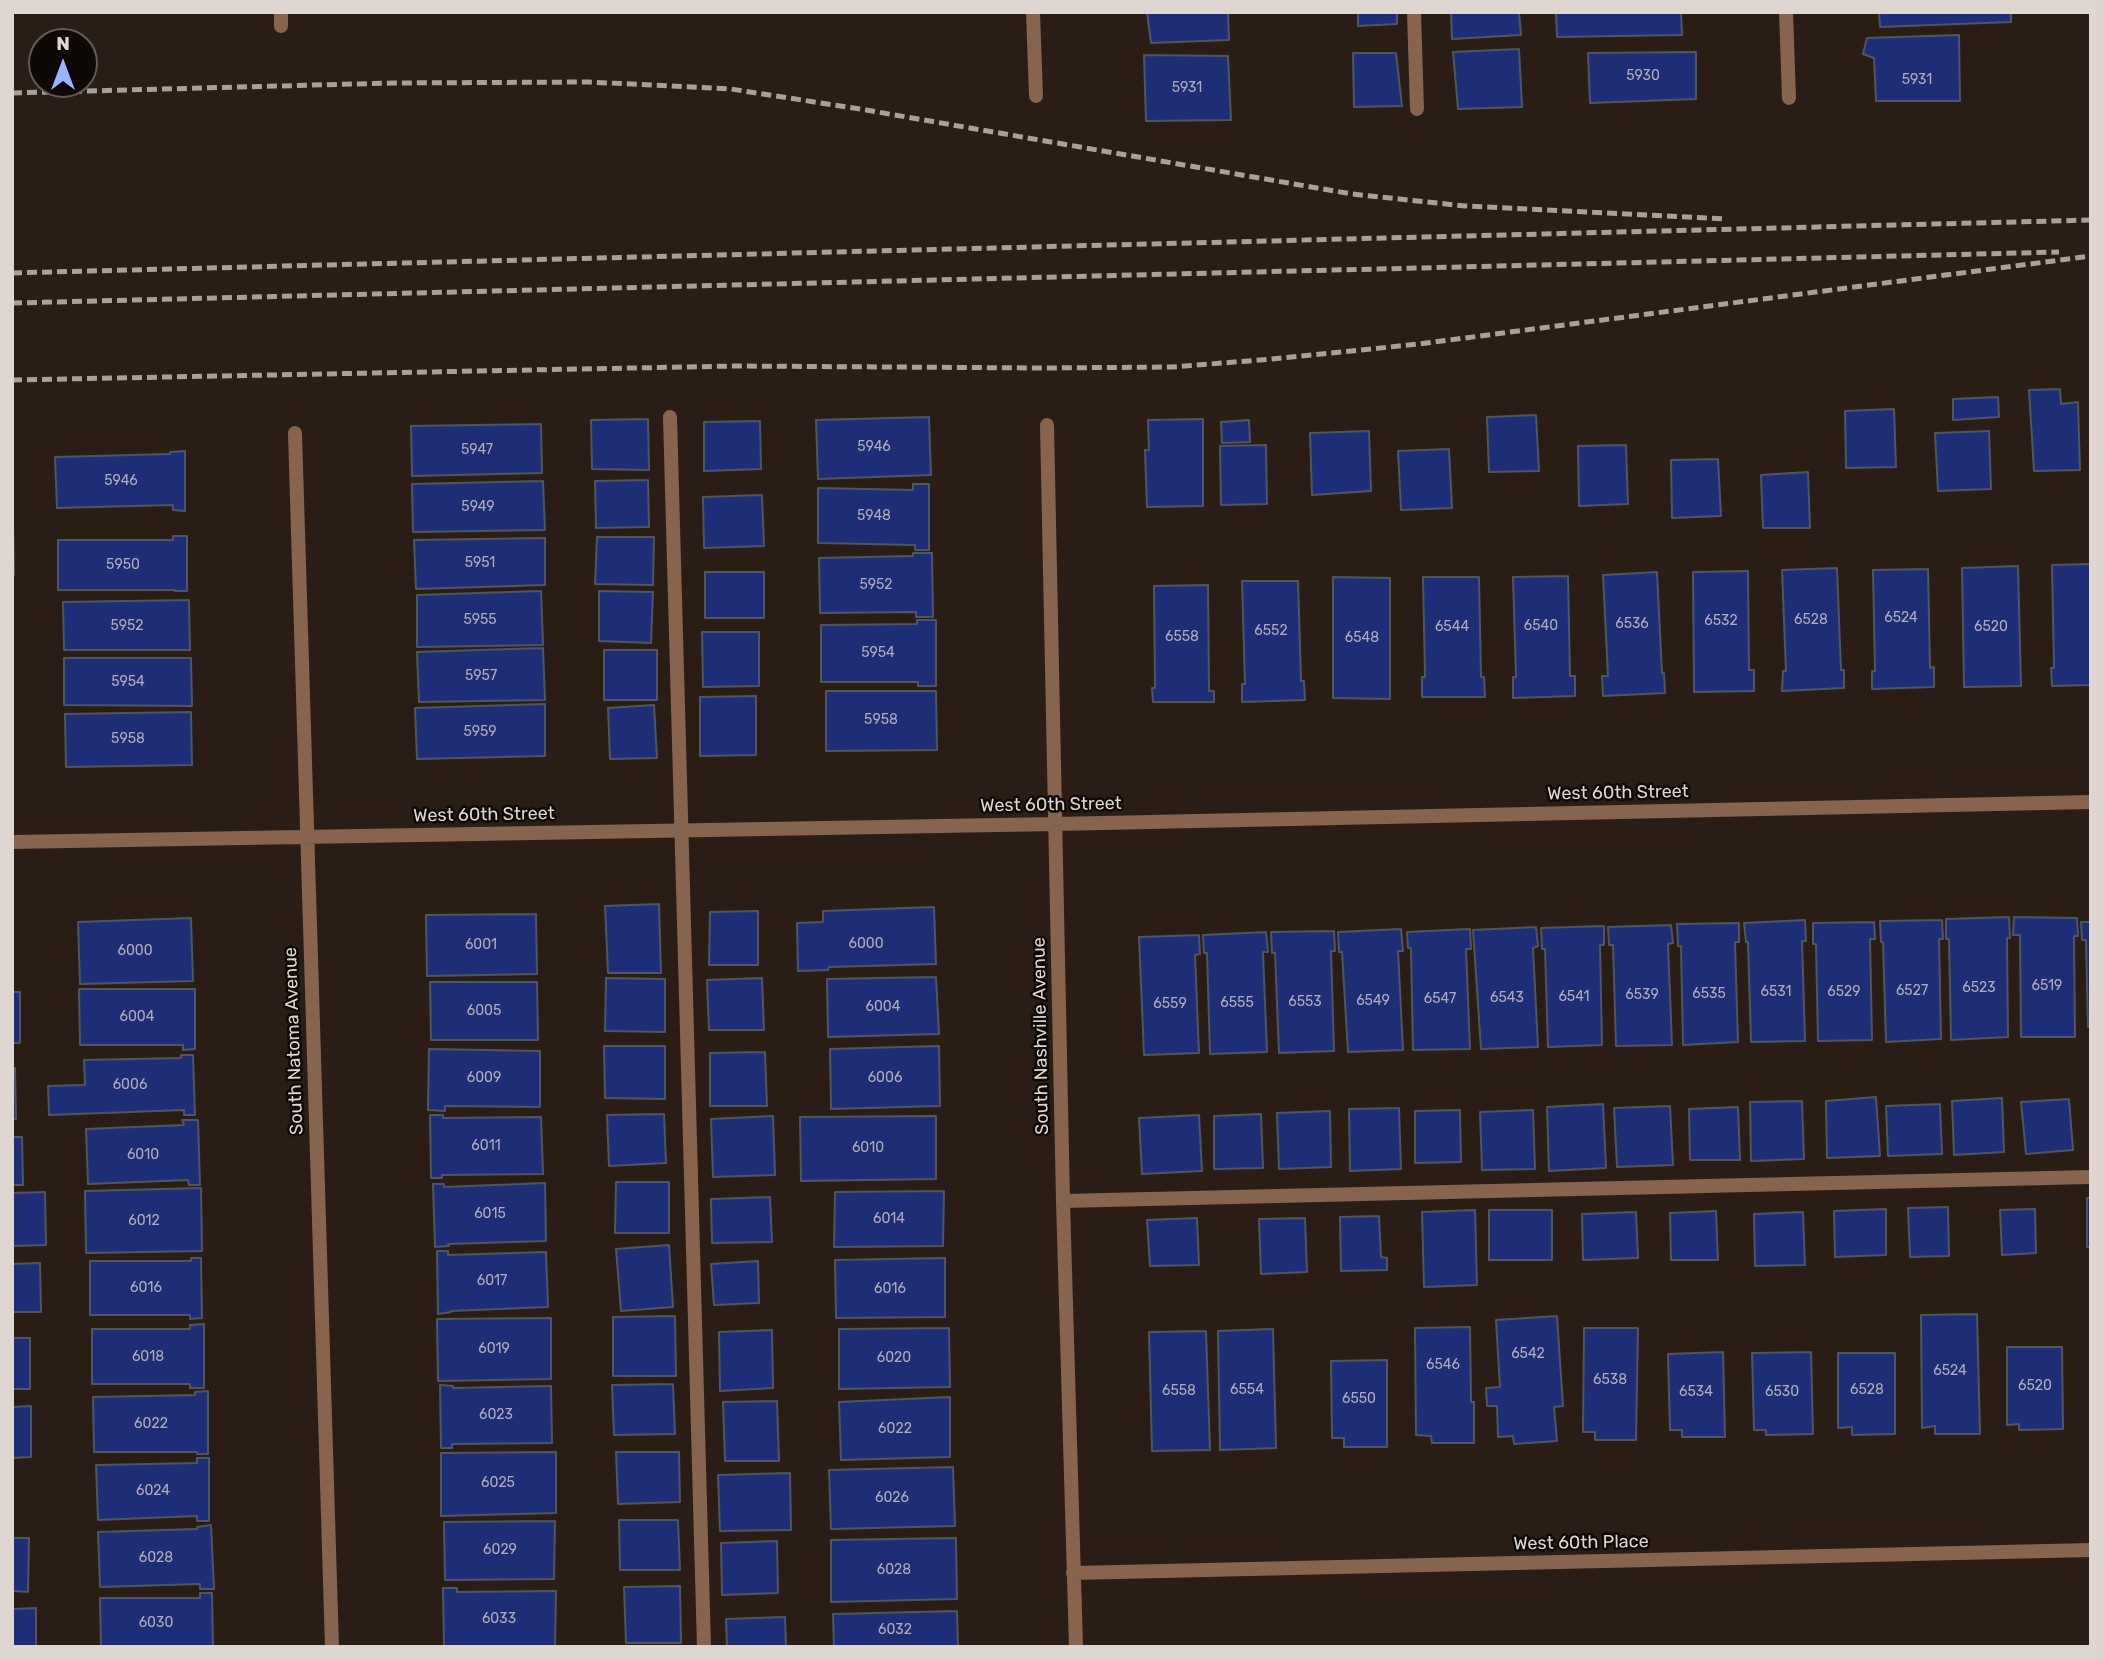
<!DOCTYPE html>
<style>
body{margin:0}
#map{position:relative;width:2103px;height:1659px;overflow:hidden;background:#2a1d15;font-family:Rubik,sans-serif}
canvas{display:block}
.frame{position:absolute;inset:0;border:14px solid #dfd6d1;pointer-events:none}
.north{position:absolute;left:28px;top:28px;width:70px;height:70px;box-sizing:border-box;background:#0e0906;border:2px solid #625b57;border-radius:50%;rotate:0deg;font-size:19px;font-weight:700;line-height:28px;text-align:center;color:#dfd6d1}
.north::after{content:'';display:block;margin:auto;width:24px;height:32px;background:#9cb4fd;clip-path:polygon(50% 0,100% 100%,50% 72%,0 100%)}
</style>
<div id="map">
<canvas width="2103" height="1659"></canvas>
<div class="frame"></div>
<div class="north">N</div>
</div>
<script>
const c = document.querySelector('canvas').getContext('2d');
c.lineJoin = 'round';
function fillPath(path, color) {
  c.fillStyle = color;
  c.fill(path, 'evenodd');
}
function poly(rows) {
  const path = new Path2D();
  for (const r of rows) {
    path.moveTo(r[0], r[1]);
    for (let i = 2; i < r.length; i += 2) path.lineTo(r[i], r[i + 1]);
  }
  return path;
}
function strokePath(path, color, width, dash) {
  c.strokeStyle = color;
  c.lineWidth = width;
  c.lineCap = dash ? 'butt' : 'round';
  c.setLineDash(dash || []);
  c.stroke(path);
}
function write(font, color, halo, rows, align = 'center') {
  c.font = font + ' Rubik,sans-serif';
  c.lineWidth = 5;
  c.setLineDash([]);
  c.textBaseline = 'middle';
  c.strokeStyle = halo;
  c.fillStyle = color;
  for (const [text, x, y, turn = 0] of rows) {
    c.save();
    c.translate(x, y);
    c.rotate((+turn || 0) * Math.PI / 180);
    c.textAlign = isNaN(turn) ? turn : align;
    if (halo) c.strokeText(text, 0, 0);
    c.fillText(text, 0, 0);
    c.restore();
  }
}
const building = poly([
 [1147,12,1228,12,1229,40,1151,43,1147,12],
 [1358,12,1397,12,1397,24,1358,26,1358,12],
 [1451,12,1519,12,1521,35,1452,39,1451,12],
 [1556,12,1681,12,1682,35,1557,37,1556,12],
 [1879,12,2011,12,2011,22,1880,27,1879,12],
 [1959,35,1960,101,1876,101,1874,58,1863,54,1867,38,1959,35],
 [1519,49,1522,107,1458,109,1453,52,1519,49],
 [1696,52,1696,99,1590,103,1588,53,1696,52],
 [1353,53,1396,53,1402,106,1354,107,1353,53],
 [1144,55,1228,56,1231,120,1146,121,1144,55],
 [2060,389,2061,404,2078,402,2080,470,2034,471,2029,390,2060,389],
 [1998,397,1999,417,1953,420,1953,399,1998,397],
 [1894,409,1896,467,1846,468,1845,411,1894,409],
 [1536,415,1539,471,1489,472,1487,417,1536,415],
 [929,417,931,475,818,479,816,420,929,417],
 [648,419,649,470,592,469,591,420,648,419],
 [1203,419,1203,506,1147,507,1145,450,1149,450,1148,420,1203,419],
 [1249,420,1250,442,1222,443,1221,422,1249,420],
 [760,421,761,469,704,471,704,422,760,421],
 [541,424,542,473,412,476,411,426,541,424],
 [1369,431,1371,491,1312,495,1310,433,1369,431],
 [1989,431,1991,489,1938,491,1935,433,1989,431],
 [1266,445,1267,504,1221,505,1220,446,1266,445],
 [1626,445,1628,504,1579,506,1578,446,1626,445],
 [1449,449,1452,508,1401,510,1398,451,1449,449],
 [185,451,185,511,173,510,173,505,57,508,55,457,170,454,170,452,185,451],
 [1718,459,1721,516,1672,518,1671,460,1718,459],
 [1808,472,1810,528,1763,528,1761,475,1808,472],
 [648,480,649,527,596,528,595,481,648,480],
 [543,481,545,530,413,532,412,484,543,481],
 [913,484,929,484,929,550,915,550,915,545,818,543,818,488,913,490,913,484],
 [762,495,764,546,704,548,703,497,762,495],
 [12,521,13,521,14,575,12,575,12,521],
 [173,536,187,536,187,591,175,591,175,590,58,590,58,540,173,540,173,536],
 [597,537,654,537,653,585,595,584,597,537],
 [545,538,545,585,416,589,414,540,545,538],
 [913,553,932,553,933,617,916,617,916,612,820,613,819,558,913,556,913,553],
 [2091,564,2091,685,2052,686,2051,668,2054,668,2052,565,2091,564],
 [2018,566,2021,686,1964,687,1962,568,2018,566],
 [1837,568,1841,670,1844,670,1844,688,1782,691,1783,671,1786,671,1782,570,1837,568],
 [1928,569,1930,668,1934,667,1934,687,1872,689,1872,671,1875,671,1873,570,1928,569],
 [1748,571,1749,670,1754,670,1754,691,1694,692,1693,572,1748,571],
 [705,572,764,572,764,618,705,618,705,572],
 [1657,572,1662,673,1664,673,1665,693,1603,696,1602,676,1608,676,1603,575,1657,572],
 [1568,576,1570,676,1575,676,1575,696,1513,698,1513,677,1516,677,1513,577,1568,576],
 [1333,577,1390,578,1390,699,1333,698,1333,577],
 [1423,577,1479,577,1481,677,1484,677,1485,697,1422,697,1422,677,1425,677,1423,577],
 [1242,581,1298,581,1301,681,1304,681,1305,700,1242,702,1242,684,1245,684,1242,581],
 [1208,585,1209,691,1214,691,1214,702,1153,702,1152,688,1155,688,1154,586,1208,585],
 [541,591,543,645,417,647,417,595,541,591],
 [599,591,653,592,651,643,599,641,599,591],
 [189,600,190,650,64,650,63,602,189,600],
 [917,620,936,620,936,686,918,686,918,682,821,682,821,625,917,624,917,620],
 [702,632,759,632,759,686,703,687,702,632],
 [543,648,545,700,419,702,417,652,543,648],
 [604,650,657,650,657,700,604,700,604,650],
 [64,658,191,658,192,706,64,705,64,658],
 [826,691,936,691,937,750,826,751,826,691],
 [756,696,756,755,700,756,700,697,756,696],
 [545,704,545,756,417,759,415,708,545,704],
 [654,705,657,758,610,759,608,708,654,705],
 [191,712,192,765,66,767,65,714,191,712],
 [659,904,661,973,608,973,605,906,659,904],
 [934,907,936,964,829,967,828,970,798,971,797,923,823,922,823,911,934,907],
 [758,911,758,965,709,965,710,912,758,911],
 [536,914,537,974,427,976,426,915,536,914],
 [2009,917,2010,938,2007,938,2008,1037,1951,1040,1949,939,1946,939,1946,919,2009,917],
 [2014,917,2077,918,2078,936,2074,936,2075,1037,2021,1037,2020,935,2013,935,2014,917],
 [191,918,193,981,80,984,78,922,191,918],
 [1805,920,1806,941,1802,941,1805,1041,1751,1042,1748,942,1746,942,1744,923,1805,920],
 [1942,920,1943,939,1939,939,1941,1039,1886,1042,1883,942,1881,942,1880,921,1942,920],
 [1874,922,1875,939,1870,939,1872,1040,1818,1041,1816,944,1813,944,1813,923,1874,922],
 [2081,922,2091,922,2091,1027,2088,1027,2086,940,2082,940,2081,922],
 [1739,923,1739,942,1735,942,1738,1042,1683,1045,1681,946,1678,946,1677,924,1739,923],
 [1671,925,1673,943,1668,944,1672,1045,1616,1046,1613,945,1609,945,1608,927,1671,925],
 [1604,926,1604,945,1600,945,1602,1045,1548,1047,1545,949,1542,949,1541,928,1604,926],
 [1536,927,1538,946,1533,948,1538,1047,1481,1049,1473,930,1536,927],
 [1401,929,1403,951,1398,951,1403,1050,1348,1052,1342,952,1339,952,1338,932,1401,929],
 [1470,929,1471,949,1466,949,1470,1049,1413,1050,1411,948,1408,948,1407,932,1470,929],
 [1334,931,1335,951,1331,951,1334,1051,1279,1053,1275,953,1272,953,1271,932,1334,931],
 [1266,932,1268,952,1263,952,1267,1052,1210,1054,1207,953,1204,953,1203,935,1266,932],
 [1199,935,1200,954,1195,955,1199,1053,1144,1055,1139,937,1199,935],
 [936,977,939,1034,828,1037,827,979,936,977],
 [606,978,665,979,665,1032,605,1031,606,978],
 [762,978,764,1030,709,1030,707,980,762,978],
 [430,982,537,982,538,1040,431,1040,430,982],
 [79,989,195,989,195,1049,183,1050,183,1045,80,1045,79,989],
 [12,992,20,992,20,1043,12,1043,12,992],
 [604,1046,665,1046,665,1099,605,1098,604,1046],
 [939,1046,940,1106,831,1109,830,1049,939,1046],
 [429,1049,540,1051,540,1107,445,1106,445,1111,428,1110,429,1049],
 [765,1052,767,1106,710,1106,710,1053,765,1052],
 [181,1055,193,1055,195,1115,184,1115,184,1110,49,1115,48,1086,85,1085,84,1060,181,1058,181,1055],
 [12,1068,15,1068,16,1119,12,1119,12,1068],
 [1876,1097,1880,1156,1827,1158,1826,1101,1876,1097],
 [2002,1098,2004,1152,1954,1155,1952,1101,2002,1098],
 [2069,1099,2073,1150,2026,1154,2021,1102,2069,1099],
 [1802,1101,1804,1159,1751,1161,1750,1102,1802,1101],
 [1603,1104,1606,1168,1549,1171,1547,1107,1603,1104],
 [1940,1104,1942,1154,1888,1156,1886,1106,1940,1104],
 [1670,1106,1673,1165,1617,1167,1614,1108,1670,1106],
 [1738,1107,1740,1160,1690,1160,1689,1109,1738,1107],
 [1399,1108,1401,1169,1350,1171,1349,1109,1399,1108],
 [1460,1110,1461,1162,1415,1163,1415,1111,1460,1110],
 [1533,1110,1535,1169,1482,1170,1480,1112,1533,1110],
 [1330,1111,1331,1167,1279,1169,1277,1113,1330,1111],
 [664,1114,666,1163,609,1166,607,1115,664,1114],
 [1261,1114,1263,1168,1214,1169,1214,1116,1261,1114],
 [430,1115,443,1115,443,1118,541,1117,543,1174,442,1175,442,1178,431,1178,430,1115],
 [1199,1115,1202,1171,1142,1174,1139,1118,1199,1115],
 [773,1116,775,1175,713,1177,711,1119,773,1116],
 [936,1116,936,1179,801,1181,800,1117,936,1116],
 [182,1120,198,1120,200,1185,189,1185,188,1180,88,1184,86,1129,184,1125,182,1120],
 [12,1137,22,1137,23,1185,12,1185,12,1137],
 [616,1182,669,1182,669,1233,615,1233,616,1182],
 [545,1183,546,1241,448,1244,449,1246,435,1247,433,1184,444,1184,444,1187,545,1183],
 [201,1188,202,1251,86,1253,85,1191,201,1188],
 [944,1191,943,1246,834,1247,835,1192,944,1191],
 [45,1192,46,1245,12,1246,12,1193,45,1192],
 [770,1197,772,1242,712,1243,711,1199,770,1197],
 [2087,1198,2091,1198,2091,1247,2087,1247,2087,1198],
 [1948,1207,1949,1256,1910,1257,1908,1208,1948,1207],
 [1886,1209,1886,1255,1835,1257,1834,1211,1886,1209],
 [2035,1209,2036,1253,2002,1255,2000,1210,2035,1209],
 [1475,1210,1477,1285,1424,1287,1422,1212,1475,1210],
 [1489,1210,1552,1210,1552,1260,1489,1260,1489,1210],
 [1716,1211,1718,1260,1671,1260,1670,1213,1716,1211],
 [1636,1212,1638,1258,1583,1260,1582,1214,1636,1212],
 [1803,1212,1805,1265,1755,1266,1754,1214,1803,1212],
 [1379,1216,1381,1257,1387,1258,1387,1270,1341,1271,1340,1217,1379,1216],
 [1197,1218,1199,1265,1150,1266,1147,1220,1197,1218],
 [1305,1218,1307,1272,1261,1274,1259,1219,1305,1218],
 [669,1245,673,1307,621,1311,616,1249,669,1245],
 [437,1251,448,1251,448,1255,546,1252,548,1307,451,1311,451,1312,438,1314,437,1251],
 [191,1258,201,1258,202,1318,190,1319,190,1315,90,1315,90,1261,191,1261,191,1258],
 [945,1258,945,1317,836,1318,835,1260,945,1258],
 [758,1261,759,1303,714,1305,711,1264,758,1261],
 [40,1263,41,1312,12,1312,12,1264,40,1263],
 [1977,1314,1980,1434,1935,1434,1935,1426,1922,1428,1921,1315,1977,1314],
 [675,1316,676,1376,613,1376,613,1317,675,1316],
 [1557,1316,1563,1406,1554,1407,1557,1441,1514,1444,1513,1436,1498,1437,1497,1406,1487,1406,1486,1388,1500,1387,1496,1320,1557,1316],
 [551,1318,551,1379,438,1381,437,1319,551,1318],
 [204,1324,204,1388,190,1388,190,1384,92,1384,92,1329,190,1329,190,1325,204,1324],
 [1470,1327,1471,1402,1474,1402,1474,1443,1432,1443,1431,1436,1416,1435,1415,1328,1470,1327],
 [949,1328,950,1387,839,1389,839,1329,949,1328],
 [1584,1328,1638,1328,1636,1440,1595,1440,1595,1432,1583,1432,1584,1328],
 [1273,1329,1276,1448,1220,1450,1218,1331,1273,1329],
 [772,1330,773,1388,720,1391,719,1332,772,1330],
 [1206,1331,1210,1450,1152,1451,1149,1332,1206,1331],
 [12,1338,30,1338,30,1389,12,1389,12,1338],
 [2007,1347,2062,1347,2063,1429,2019,1430,2019,1424,2007,1425,2007,1347],
 [1723,1352,1725,1437,1682,1437,1682,1430,1670,1430,1668,1354,1723,1352],
 [1811,1352,1813,1434,1766,1435,1766,1430,1754,1430,1752,1353,1811,1352],
 [1838,1353,1895,1353,1895,1434,1852,1435,1852,1427,1838,1428,1838,1353],
 [1387,1360,1387,1447,1344,1447,1344,1438,1332,1438,1331,1361,1387,1360],
 [673,1384,675,1434,614,1435,612,1385,673,1384],
 [440,1385,453,1386,453,1388,551,1386,552,1443,452,1444,452,1448,441,1448,440,1385],
 [208,1391,208,1454,197,1454,197,1452,94,1452,93,1397,195,1395,195,1392,208,1391],
 [950,1397,950,1457,841,1460,839,1402,950,1397],
 [777,1401,779,1461,725,1461,723,1402,777,1401],
 [31,1406,31,1457,12,1458,12,1407,31,1406],
 [556,1452,556,1513,441,1516,441,1453,556,1452],
 [616,1452,679,1452,680,1502,618,1504,616,1452],
 [197,1458,209,1458,209,1521,197,1521,197,1516,98,1520,96,1465,197,1463,197,1458],
 [953,1467,955,1526,831,1529,829,1470,953,1467],
 [790,1473,791,1530,720,1531,718,1475,790,1473],
 [619,1520,678,1520,680,1570,620,1570,619,1520],
 [555,1521,554,1579,445,1580,444,1522,555,1521],
 [211,1525,214,1589,200,1589,200,1584,100,1587,98,1532,197,1529,197,1527,211,1525],
 [12,1538,29,1538,28,1592,12,1591,12,1538],
 [956,1538,957,1599,831,1602,831,1540,956,1538],
 [777,1541,778,1593,722,1595,721,1543,777,1541],
 [680,1586,681,1643,626,1643,624,1587,680,1586],
 [443,1588,457,1588,457,1592,556,1591,555,1647,444,1647,443,1588],
 [200,1593,212,1593,213,1647,101,1647,100,1598,200,1598,200,1593],
 [36,1608,36,1647,12,1647,12,1609,36,1608],
 [957,1611,958,1647,834,1647,833,1614,957,1611],
 [785,1617,786,1647,727,1647,726,1619,785,1617]
]);
const lane = poly([
 [1414,12,1417,109],
 [670,417,704,1647],
 [1063,1201,2091,1177]
]);
const street = poly([
 [281,12,281,26],
 [1033,12,1036,96],
 [1786,12,1789,98],
 [1047,425,1063,1201,1076,1647],
 [295,433,332,1647],
 [12,842,1056,824,2091,802],
 [1073,1573,2091,1550]
]);
const rail = poly([
 [12,93,392,83,589,82,731,89,866,110,1352,194,1465,206,1726,219],
 [12,273,2091,220],
 [12,303,2059,252],
 [12,380,736,366,1042,368,1173,367,1272,359,1419,344,2091,256]
]);
const numberNames = [
 ["5930",1643,76],
 ["5931",1917,80],
 ["5931",1187,88],
 ["5946",874,447],
 ["5947",477,450],
 ["5946",121,481],
 ["5949",478,507],
 ["5948",874,516],
 ["5951",480,563],
 ["5950",123,565],
 ["5952",876,585],
 ["6524",1901,618],
 ["5955",480,620],
 ["6528",1811,620],
 ["6532",1721,621],
 ["6536",1632,624],
 ["5952",127,626],
 ["6540",1541,626],
 ["6544",1452,627],
 ["6520",1991,627],
 ["6552",1271,631],
 ["6558",1182,637],
 ["6548",1362,638],
 ["5954",878,653],
 ["5957",481,676],
 ["5954",128,682],
 ["5958",881,720],
 ["5959",480,732],
 ["5958",128,739],
 ["6000",866,944],
 ["6001",481,945],
 ["6000",135,951],
 ["6519",2047,986],
 ["6523",1979,988],
 ["6527",1912,991],
 ["6531",1776,992],
 ["6529",1844,992],
 ["6535",1709,994],
 ["6539",1642,995],
 ["6541",1574,997],
 ["6543",1507,998],
 ["6547",1440,999],
 ["6549",1373,1001],
 ["6553",1305,1002],
 ["6555",1237,1003],
 ["6559",1170,1004],
 ["6004",883,1007],
 ["6005",484,1011],
 ["6004",137,1017],
 ["6009",484,1078],
 ["6006",885,1078],
 ["6006",130,1085],
 ["6011",486,1146],
 ["6010",868,1148],
 ["6010",143,1155],
 ["6015",490,1214],
 ["6014",889,1219],
 ["6012",144,1221],
 ["6017",492,1281],
 ["6016",146,1288],
 ["6016",890,1289],
 ["6019",494,1349],
 ["6542",1528,1354],
 ["6018",148,1357],
 ["6020",894,1358],
 ["6546",1443,1365],
 ["6524",1950,1371],
 ["6538",1610,1380],
 ["6520",2035,1386],
 ["6554",1247,1390],
 ["6528",1867,1390],
 ["6558",1179,1391],
 ["6534",1696,1392],
 ["6530",1782,1392],
 ["6550",1359,1399],
 ["6023",496,1415],
 ["6022",151,1424],
 ["6022",895,1429],
 ["6025",498,1483],
 ["6024",153,1491],
 ["6026",892,1498],
 ["6029",500,1550],
 ["6028",156,1558],
 ["6028",894,1570],
 ["6033",499,1619],
 ["6030",156,1623],
 ["6032",895,1630]
];
const streetNames = [
 ["West 60th Street",1618,793,-1],
 ["West 60th Street",1051,805,-1],
 ["West 60th Street",484,815,-1],
 ["South Nashville Avenue",1041,1036,-91],
 ["South Natoma Avenue",294,1041,-92],
 ["West 60th Place",1581,1543,-1]
];
fillPath(building, '#1e2e76');
strokePath(building, '#505564', 2);
strokePath(lane, '#87644e', 14);
strokePath(street, '#87644e', 14);
strokePath(rail, '#aaa09a', 5, [10, 5]);
write('14px', '#afacba', null, numberNames);
write('18px', '#dfd6d1', '#0e0906', streetNames);
</script>
